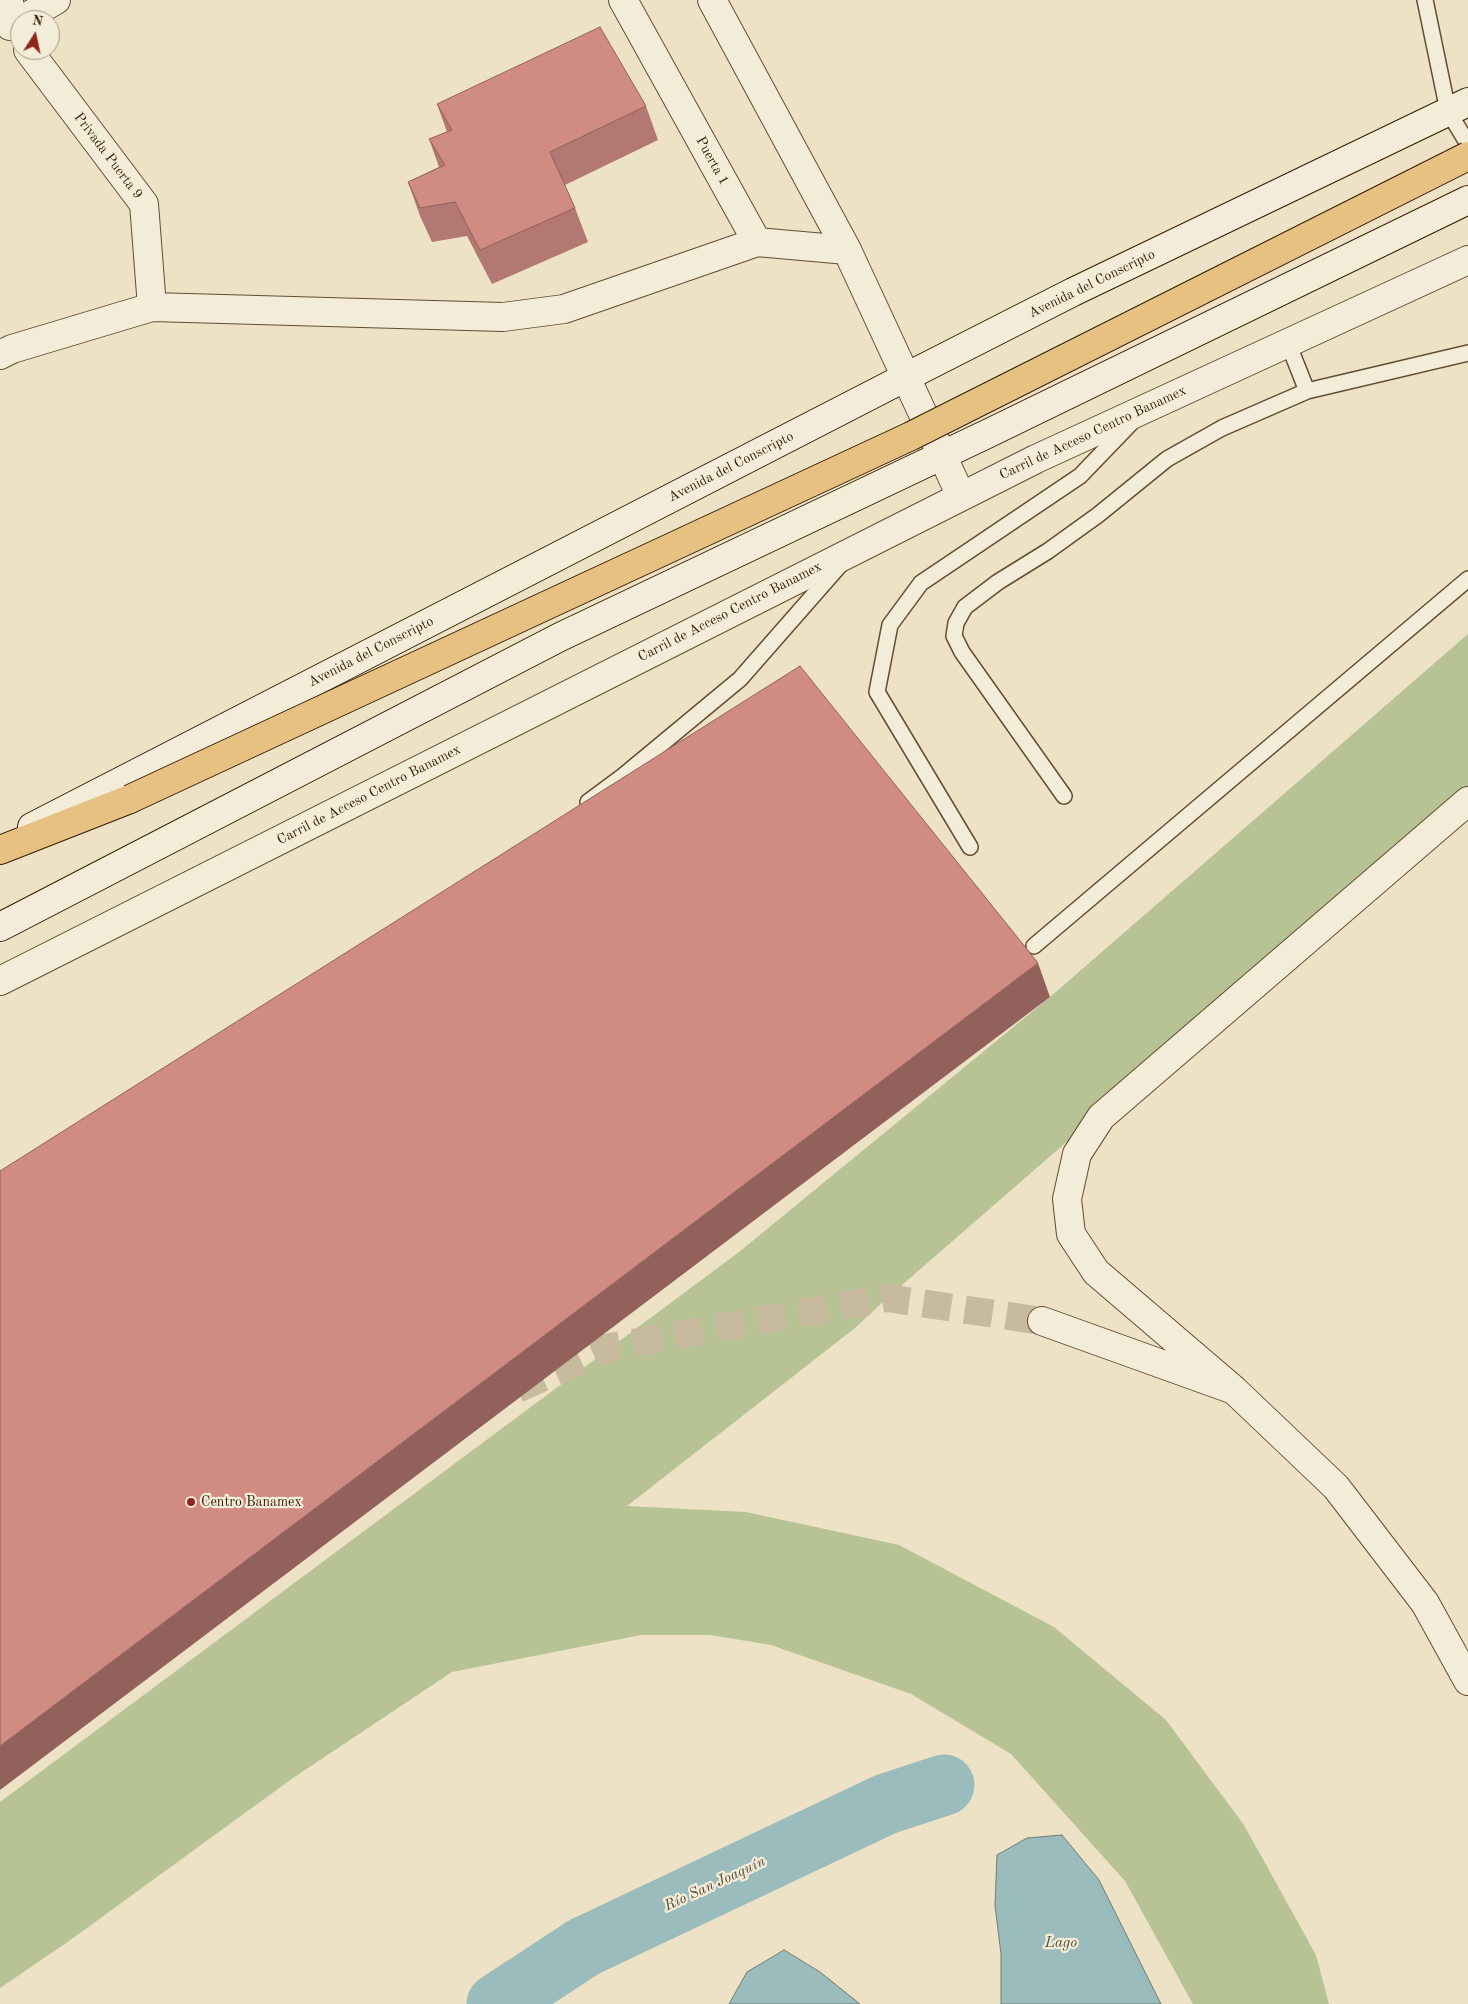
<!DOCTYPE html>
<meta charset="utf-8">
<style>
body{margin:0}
#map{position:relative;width:1468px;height:2004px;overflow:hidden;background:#ede2c5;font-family:"Old Standard TT",serif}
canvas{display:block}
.north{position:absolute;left:10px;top:10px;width:50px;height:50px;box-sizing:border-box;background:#f3ecd9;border:1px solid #a79982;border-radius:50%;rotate:10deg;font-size:14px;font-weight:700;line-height:20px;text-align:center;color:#341c00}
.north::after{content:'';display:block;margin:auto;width:18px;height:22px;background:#8f2418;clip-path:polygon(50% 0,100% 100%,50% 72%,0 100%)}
</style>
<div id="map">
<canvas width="1468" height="2004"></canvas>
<div class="north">N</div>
</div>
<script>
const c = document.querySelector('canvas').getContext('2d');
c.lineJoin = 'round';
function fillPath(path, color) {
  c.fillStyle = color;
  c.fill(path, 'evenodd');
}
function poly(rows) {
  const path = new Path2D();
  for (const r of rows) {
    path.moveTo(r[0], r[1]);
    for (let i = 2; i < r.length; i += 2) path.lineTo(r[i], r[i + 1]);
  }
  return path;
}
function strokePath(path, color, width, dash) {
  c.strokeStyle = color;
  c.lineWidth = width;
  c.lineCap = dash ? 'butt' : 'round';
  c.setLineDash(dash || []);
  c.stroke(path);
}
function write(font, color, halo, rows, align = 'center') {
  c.font = font + ' "Old Standard TT",serif';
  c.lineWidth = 4.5;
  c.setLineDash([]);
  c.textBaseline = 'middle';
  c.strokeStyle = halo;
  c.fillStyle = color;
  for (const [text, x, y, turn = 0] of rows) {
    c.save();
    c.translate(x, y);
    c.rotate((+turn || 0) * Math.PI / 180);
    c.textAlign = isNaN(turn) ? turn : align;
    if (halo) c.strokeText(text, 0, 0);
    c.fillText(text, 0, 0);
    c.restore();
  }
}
const green = poly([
 [1468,634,1468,793,887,1298,855,1328,627,1506,746,1512,899,1545,1054,1627,1166,1720,1244,1825,1316,1955,1329,2004,1193,2004,1125,1881,1011,1754,911,1694,771,1645,710,1635,641,1635,452,1672,293,1778,69,1941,0,1988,0,1802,739,1252,1050,997]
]);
const water = poly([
 [1062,1835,1099,1880,1161,2004,1001,2004,1001,1954,995,1905,997,1855,1027,1838,1062,1835],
 [784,1950,820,1972,860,2004,729,2004,747,1972,784,1950]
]);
const river = poly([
 [497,2004,584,1947,886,1804,944,1785]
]);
const streetTunnel = poly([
 [517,1389,610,1347,887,1298,1042,1321]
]);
const lane = poly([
 [1425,0,1448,111,1468,144],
 [1288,343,1307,391],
 [1064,796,962,652,954,636,956,623,965,607,998,582,1048,551,1098,515,1167,459,1222,428,1307,391,1468,353],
 [588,802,623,776,740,679,840,565],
 [970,847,877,692,890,625,921,583,1080,476,1132,422],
 [1034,946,1468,579]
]);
const street = poly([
 [9,0,10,26],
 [623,0,757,242,847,250],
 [712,0,847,250,961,496],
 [21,20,56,0],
 [28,50,144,204,152,307],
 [0,355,12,349,152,307,503,317,564,309,757,242],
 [0,981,1036,459,1468,260],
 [1042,1321,1234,1390,1336,1487,1425,1603,1468,1681],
 [1234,1390,1096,1272,1071,1234,1067,1199,1077,1154,1101,1117,1468,801]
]);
const secondary = poly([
 [32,827,906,377,1073,292,1468,102],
 [0,927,560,637,987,434,1468,200]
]);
const highway = poly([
 [0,850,130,799]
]);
const highwayBridge = poly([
 [130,799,911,436,1468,156]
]);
const wall = poly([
 [437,104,646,106,658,140,565,185,575,208,588,242,492,284,467,236,432,242,420,216,408,182,439,167,429,139,447,132]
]);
const shadedWall = poly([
 [1038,963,1050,997,0,1790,0,1746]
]);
const building = poly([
 [600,27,646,106,550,152,575,208,480,250,455,202,420,208,408,182,445,165,429,139,452,130,437,104,600,27],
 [800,666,1038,963,0,1746,0,1171,800,666]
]);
const markers = [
 [191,1502,5,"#8f2418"]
];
const streetNames = [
 ["Privada Puerta 9",108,156,53],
 ["Puerta 1",712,161,61],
 ["Avenida del Conscripto",1092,284,-26],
 ["Carril de Acceso Centro Banamex",1093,433,-25],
 ["Avenida del Conscripto",731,467,-27],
 ["Carril de Acceso Centro Banamex",730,612,-27],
 ["Avenida del Conscripto",371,652,-27],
 ["Carril de Acceso Centro Banamex",369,795,-27]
];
const poiNames = [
 ["Centro Banamex",201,1502]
];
const waterNames = [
 ["Río San Joaquín",715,1884,-25],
 ["Lago",1061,1943]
];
fillPath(green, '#b7c395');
fillPath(water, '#9bbcbc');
strokePath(water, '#727c71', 1);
strokePath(river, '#9bbcbc', 61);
strokePath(streetTunnel, '#c8ba9e', 28, [28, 14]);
strokePath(lane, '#624e31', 18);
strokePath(street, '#624e31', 30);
strokePath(secondary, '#341c00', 30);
strokePath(highway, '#341c00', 30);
strokePath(lane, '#f3ecd9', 15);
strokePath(street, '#f3ecd9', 28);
strokePath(secondary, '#f3ecd9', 28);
strokePath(highway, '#e6c182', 28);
strokePath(highwayBridge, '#341c00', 30, []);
strokePath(highwayBridge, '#e6c182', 28);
fillPath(wall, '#b37871');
fillPath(shadedWall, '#92615c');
fillPath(building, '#d08b83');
strokePath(building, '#92615c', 1);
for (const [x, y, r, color] of markers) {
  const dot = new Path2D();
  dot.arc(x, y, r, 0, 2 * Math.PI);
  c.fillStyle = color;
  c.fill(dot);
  strokePath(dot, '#f3ecd9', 2);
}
write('14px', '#341c00', '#f3ecd9', streetNames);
write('14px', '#341c00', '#f3ecd9', poiNames, 'left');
write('italic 15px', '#534c38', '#f3ecd9', waterNames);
</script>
